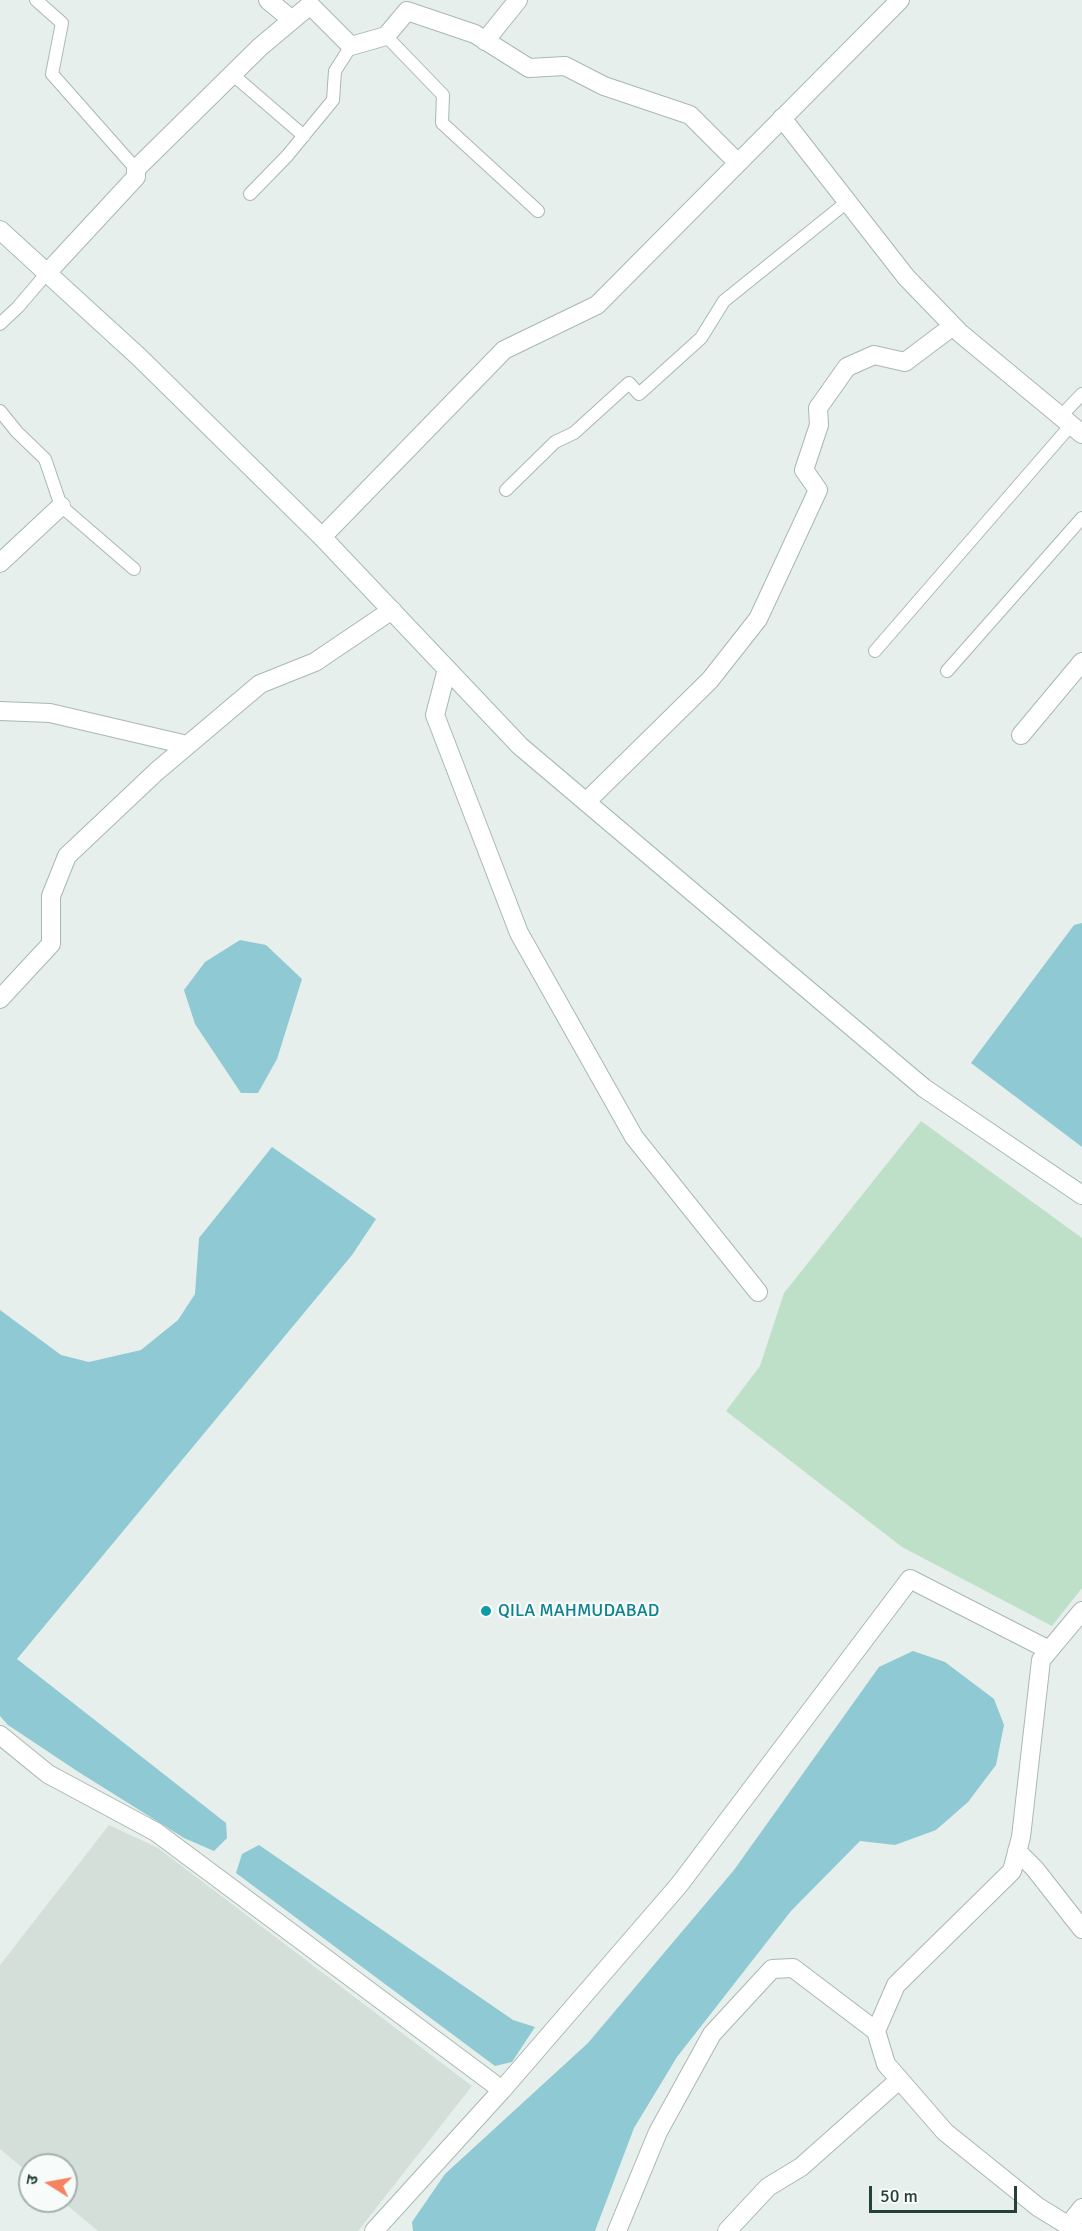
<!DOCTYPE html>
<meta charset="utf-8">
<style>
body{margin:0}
#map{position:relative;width:1082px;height:2231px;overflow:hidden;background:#e6efeb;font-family:Signika,"Noto Sans Devanagari",sans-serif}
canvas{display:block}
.north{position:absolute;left:18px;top:2153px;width:60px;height:60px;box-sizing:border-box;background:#f7fbf9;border:2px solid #a3b1ad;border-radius:50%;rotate:281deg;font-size:16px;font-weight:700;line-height:24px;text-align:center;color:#24423a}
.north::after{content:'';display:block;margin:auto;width:21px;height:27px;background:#f4845f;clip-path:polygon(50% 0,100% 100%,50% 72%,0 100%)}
.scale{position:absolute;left:869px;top:2186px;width:148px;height:27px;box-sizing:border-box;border:3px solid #24423a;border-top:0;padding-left:8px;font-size:18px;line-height:21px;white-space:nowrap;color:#24423a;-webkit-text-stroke:4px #f7fbf9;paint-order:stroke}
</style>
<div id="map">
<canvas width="1082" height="2231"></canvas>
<div class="north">उ</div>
<div class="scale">50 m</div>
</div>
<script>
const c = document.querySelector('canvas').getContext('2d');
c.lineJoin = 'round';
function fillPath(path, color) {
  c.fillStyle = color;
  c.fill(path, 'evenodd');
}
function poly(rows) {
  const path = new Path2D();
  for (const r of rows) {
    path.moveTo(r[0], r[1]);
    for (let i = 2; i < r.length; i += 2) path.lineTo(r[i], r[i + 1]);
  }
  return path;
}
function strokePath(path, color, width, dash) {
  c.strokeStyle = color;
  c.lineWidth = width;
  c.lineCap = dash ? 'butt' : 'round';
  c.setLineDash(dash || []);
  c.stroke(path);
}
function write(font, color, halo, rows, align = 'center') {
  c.font = font + ' Signika,sans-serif';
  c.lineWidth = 4.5;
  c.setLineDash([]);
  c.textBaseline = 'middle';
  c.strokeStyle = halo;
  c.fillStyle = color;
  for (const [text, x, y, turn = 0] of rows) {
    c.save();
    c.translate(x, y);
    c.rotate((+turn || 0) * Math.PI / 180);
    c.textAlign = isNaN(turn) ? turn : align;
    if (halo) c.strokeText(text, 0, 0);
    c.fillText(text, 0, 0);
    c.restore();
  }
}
const built = poly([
 [109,1825,158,1848,472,2086,358,2231,98,2231,62,2201,66,2201,66,2165,30,2165,30,2174,0,2149,0,1965]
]);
const green = poly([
 [921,1121,1082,1238,1082,1588,1052,1626,902,1547,726,1411,760,1366,784,1293]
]);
const water = poly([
 [1082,923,1082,1147,971,1063,1074,925],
 [240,940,266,945,302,979,277,1059,258,1093,241,1093,195,1024,184,990,205,962],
 [272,1147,376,1219,352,1255,17,1659,226,1823,227,1838,214,1851,184,1838,77,1771,8,1725,0,1716,0,1310,61,1355,89,1362,141,1350,178,1320,195,1294,199,1238],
 [913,1651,945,1662,994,1699,1004,1725,996,1765,968,1802,936,1830,895,1845,860,1841,791,1911,677,2057,634,2128,595,2231,413,2231,412,2222,445,2174,588,2043,734,1870,879,1667],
 [259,1845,513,2020,535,2027,512,2062,495,2066,236,1873,242,1854]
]);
const service = poly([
 [36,0,62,23,52,74,136,169],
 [386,36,443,95,442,123,538,211],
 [232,74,304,136],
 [250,194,287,156,333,100,335,71,351,46],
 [0,324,18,307,47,273],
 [0,411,17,432,45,459,61,506,134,569],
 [1061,416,1082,394],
 [506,490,555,442,574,433,629,383,639,394,701,338,724,301,847,202],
 [875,651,1071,425],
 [947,671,1082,518]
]);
const minor = poly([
 [268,0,292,20],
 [485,41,518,0],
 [782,118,906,277,960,333,1082,434],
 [47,273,136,177,136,169,260,47,310,5,351,46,386,36,407,11,475,34,529,68,565,66,604,86,690,115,738,163],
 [0,563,61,506],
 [447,669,435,715,519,933,634,1137,758,1292],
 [0,711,50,713,187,745],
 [1021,735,1082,662],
 [586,802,710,680,758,619,818,490,804,470,819,425,818,408,847,367,874,355,905,362,953,326],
 [0,999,51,944,51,896,67,856,157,771,260,684,315,662,392,610],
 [0,1735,48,1774,156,1832,502,2090],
 [1017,1851,1035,1869,1082,1929],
 [1068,2226,1082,2208],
 [374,2231,502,2090,679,1885,910,1579,1049,1650],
 [617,2231,658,2132,712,2034,772,1969,793,1968,876,2031],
 [727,2231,768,2187,801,2167,899,2080],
 [1077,2231,1038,2207,945,2132,886,2064,876,2031,896,1985,1012,1871,1021,1837,1041,1660,1082,1611]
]);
const tertiary = poly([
 [322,537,504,350,597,305,900,0]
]);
const secondary = poly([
 [0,230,139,357,322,537,520,746,924,1088,1082,1195]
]);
const markers = [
 [486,1611,6,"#0f9aa8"]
];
const cultureNames = [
 ["QILA MAHMUDABAD",498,1611]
];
fillPath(built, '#d4dfda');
fillPath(green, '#bfe0c8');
fillPath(water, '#8ec9d4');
strokePath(service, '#a8b8b2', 14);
strokePath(minor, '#a8b8b2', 20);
strokePath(tertiary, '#a8b8b2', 20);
strokePath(secondary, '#a4bbb3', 20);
strokePath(service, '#fff', 12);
strokePath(minor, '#fff', 18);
strokePath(tertiary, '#fff', 18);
strokePath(secondary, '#fff', 18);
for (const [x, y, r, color] of markers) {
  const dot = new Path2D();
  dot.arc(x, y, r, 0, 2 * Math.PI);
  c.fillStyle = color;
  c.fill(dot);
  strokePath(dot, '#f7fbf9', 2);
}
write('18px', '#0d838f', '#f7fbf9', cultureNames, 'left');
</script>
